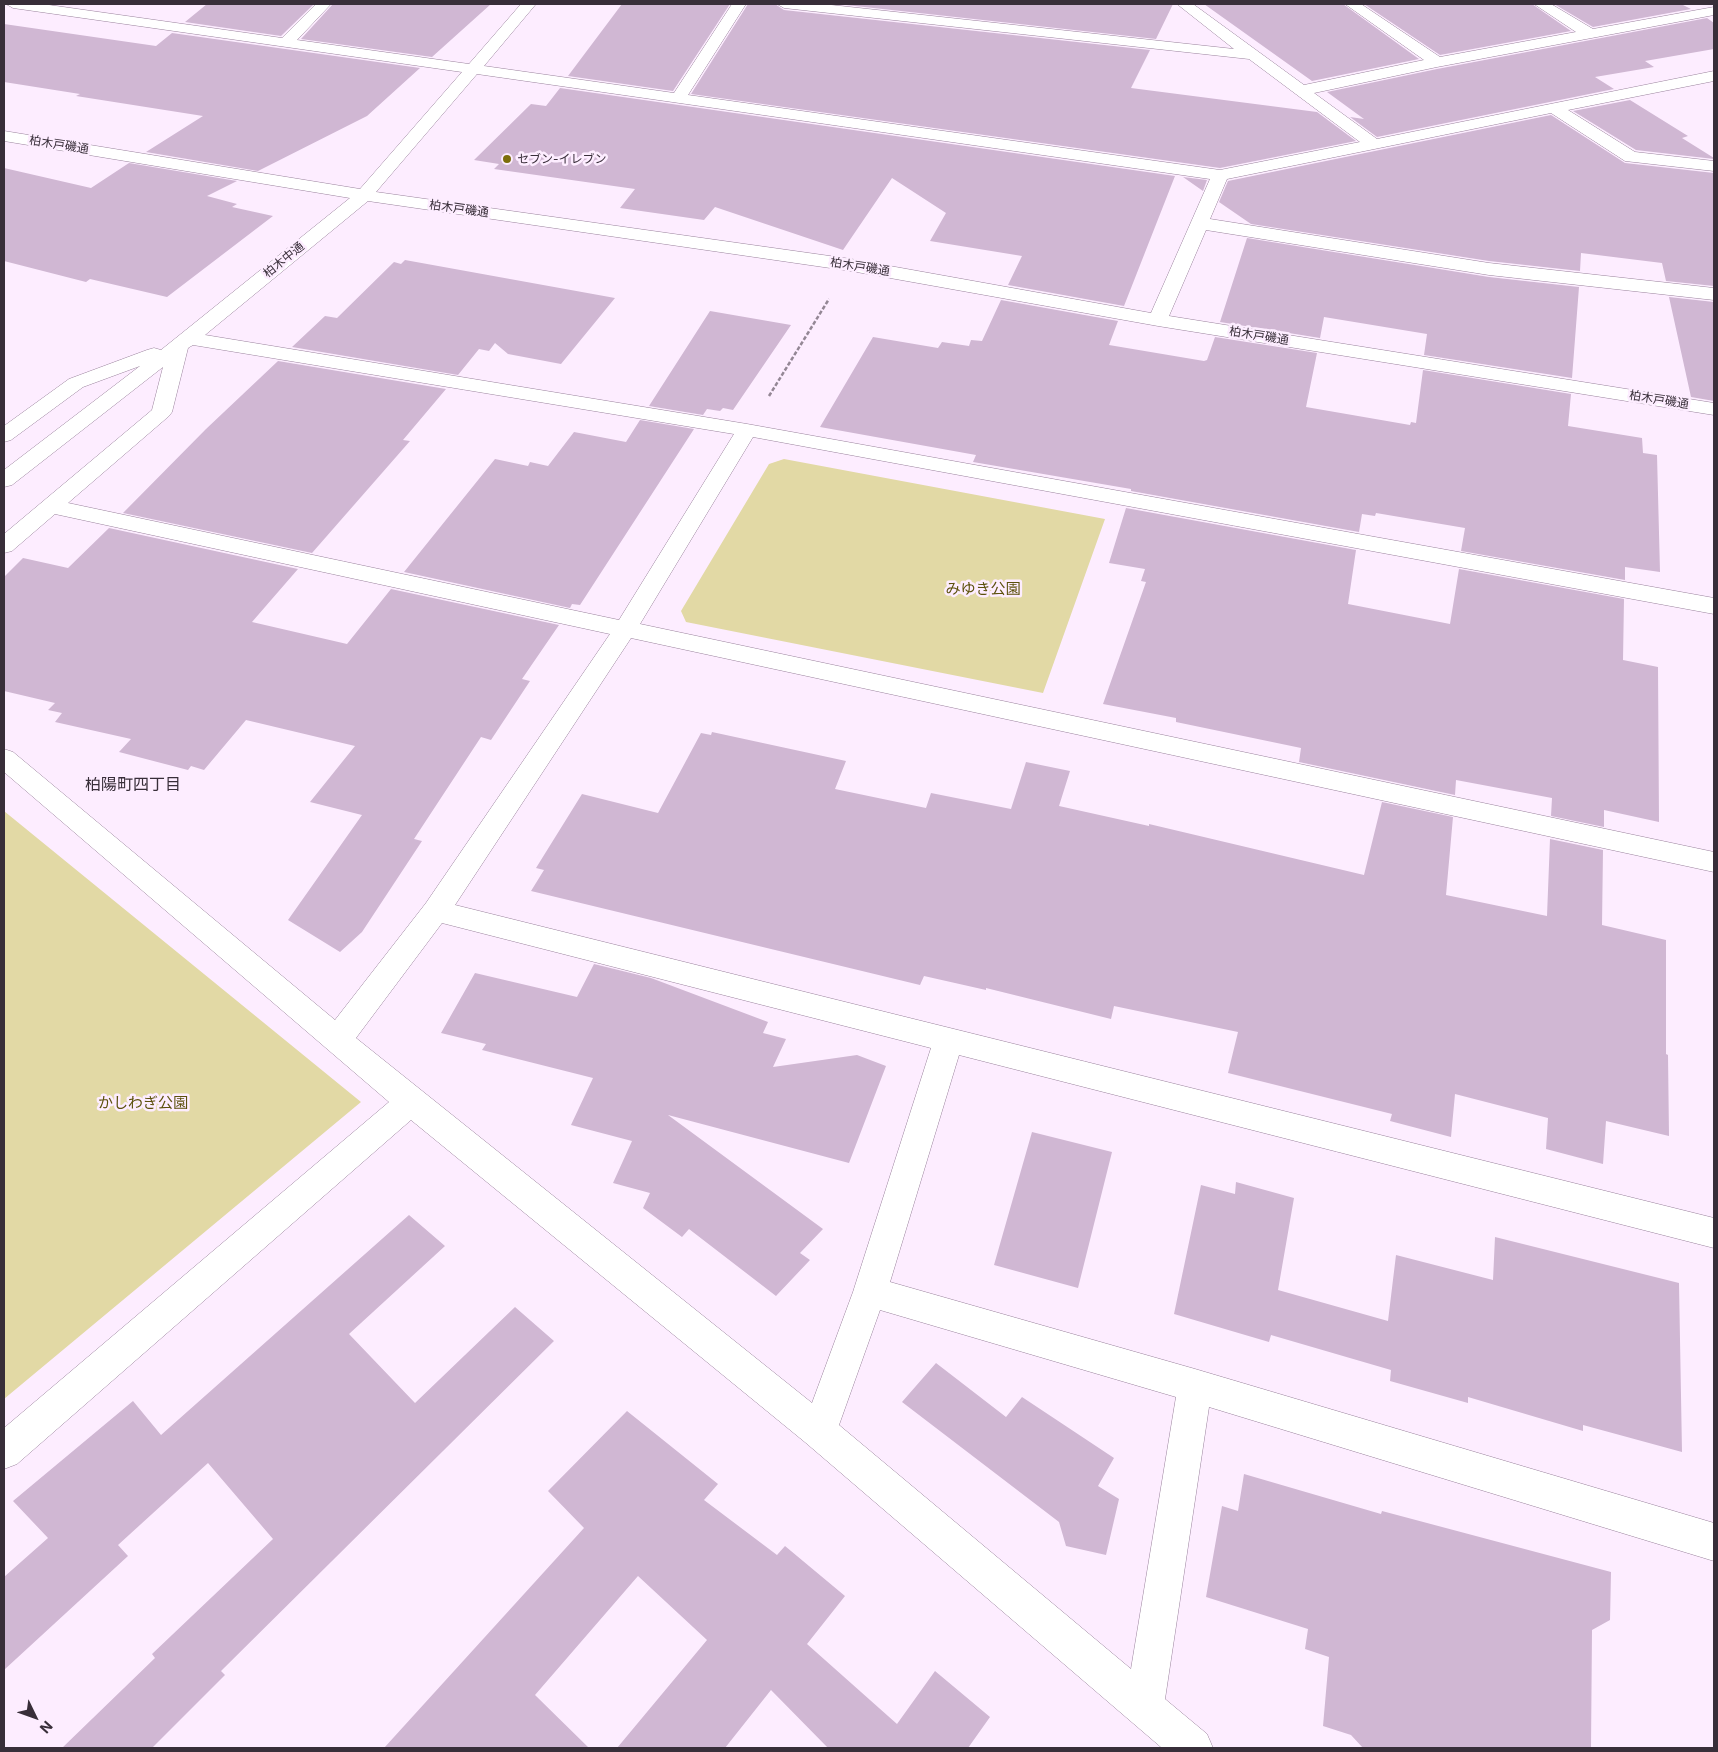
<!DOCTYPE html>
<meta charset="utf-8">
<style>
body{margin:0}
#map{position:relative;width:1718px;height:1752px;overflow:hidden;background:#fdedff;font-family:Inter,sans-serif}
canvas{display:block}
.frame{position:absolute;inset:0;border:5px solid #382e39;pointer-events:none}
.north{position:absolute;left:10px;top:1692px;width:50px;height:50px;-webkit-text-stroke:4px #fdedff;paint-order:stroke;rotate:132deg;font-size:14px;font-weight:700;line-height:20px;text-align:center;color:#382e39}
.north::after{content:'';display:block;margin:auto;width:18px;height:22px;background:#382e39;clip-path:polygon(50% 0,100% 100%,50% 72%,0 100%)}
</style>
<div id="map">
<canvas width="1718" height="1752"></canvas>
<div class="frame"></div>
<div class="north">N</div>
</div>
<script>
const c = document.querySelector('canvas').getContext('2d');
c.lineJoin = 'round';
function fillPath(path, color) {
  c.fillStyle = color;
  c.fill(path, 'evenodd');
}
function poly(rows) {
  const path = new Path2D();
  for (const r of rows) {
    path.moveTo(r[0], r[1]);
    for (let i = 2; i < r.length; i += 2) path.lineTo(r[i], r[i + 1]);
  }
  return path;
}
function strokePath(path, color, width, dash) {
  c.strokeStyle = color;
  c.lineWidth = width;
  c.lineCap = dash ? 'butt' : 'round';
  c.setLineDash(dash || []);
  c.stroke(path);
}
function write(font, color, halo, rows, align = 'center') {
  c.font = font + ' Inter,"Noto Sans JP",sans-serif';
  c.lineWidth = 5;
  c.setLineDash([]);
  c.textBaseline = 'middle';
  c.strokeStyle = halo;
  c.fillStyle = color;
  for (const [text, x, y, turn = 0] of rows) {
    c.save();
    c.translate(x, y);
    c.rotate((+turn || 0) * Math.PI / 180);
    c.textAlign = isNaN(turn) ? turn : align;
    if (halo) c.strokeText(text, 0, 0);
    c.fillText(text, 0, 0);
    c.restore();
  }
}
const green = poly([
 [784,459,1105,519,1043,693,686,622,681,611,769,464],
 [4,811,361,1102,4,1399]
]);
const building = poly([
 [207,4,314,4,281,36,185,22],
 [333,4,491,4,432,57,301,39],
 [622,4,730,4,673,91,568,76],
 [748,4,775,4,784,10,1150,50,1131,88,1317,112,1356,141,1220,168,691,94],
 [837,4,1173,4,1156,39],
 [1204,4,1343,4,1419,59,1312,81],
 [1364,4,1532,4,1571,31,1440,55],
 [1554,4,1681,4,1691,9,1593,27],
 [1707,18,1714,23,1714,49,1645,61,1654,67,1595,77,1614,89,1377,137,1350,117,1364,119,1327,92,1437,69],
 [4,24,156,46,172,33,420,68,367,116,258,171,146,152,203,116,76,96,80,94,4,82],
 [560,88,1175,176,1124,306,1008,285,1022,256,930,241,946,213,892,178,843,250,715,207,704,220,620,208,635,189,494,169,499,164,474,160,531,104,546,106],
 [1630,100,1688,136,1682,138,1714,158,1714,159,1636,150,1573,111],
 [1551,115,1625,163,1714,173,1714,286,1666,281,1662,263,1581,253,1580,271,1489,261,1251,224,1219,202,1228,181],
 [129,163,237,181,207,196,237,204,232,207,273,216,167,297,90,279,86,282,4,261,4,168,91,188],
 [1183,177,1207,180,1203,191],
 [1247,238,1489,277,1579,287,1572,378,1424,355,1427,334,1324,317,1320,338,1220,322],
 [405,260,615,298,561,364,508,354,495,343,489,351,479,349,458,375,292,347,325,316,337,318,394,262,401,264],
 [1669,297,1714,302,1714,401,1691,397],
 [1001,300,1118,321,1109,345,1204,361,1207,360,1215,337,1317,353,1306,407,1410,425,1411,422,1416,423,1423,370,1571,394,1568,426,1642,438,1643,453,1657,455,1660,572,1625,567,1625,580,1461,551,1465,528,1376,513,1375,516,1362,514,1359,532,1131,491,1131,489,973,462,976,455,820,427,873,337,938,348,942,342,969,346,971,340,982,341],
 [710,311,791,325,733,410,723,408,720,411,707,409,703,415,649,406],
 [278,361,446,389,403,440,410,441,312,553,123,513,206,429],
 [640,420,694,429,580,605,572,604,570,608,404,572,495,459,528,466,530,462,548,466,574,432,626,442],
 [1126,508,1356,550,1348,604,1450,624,1459,569,1624,599,1623,660,1658,667,1659,822,1604,810,1604,827,1551,816,1552,798,1456,780,1455,795,1299,762,1301,748,1176,722,1176,718,1103,704,1146,582,1141,581,1145,569,1109,563],
 [109,528,298,569,252,622,347,644,391,589,559,625,522,679,530,681,491,740,481,737,414,839,422,841,362,932,340,952,288,920,362,815,310,802,355,746,246,720,204,770,191,766,188,770,119,752,131,739,55,722,62,713,48,710,55,703,4,691,4,577,23,558,68,568],
 [712,732,846,761,835,789,926,808,931,793,1011,809,1026,762,1070,771,1059,806,1149,826,1149,824,1364,875,1382,802,1453,817,1446,895,1547,916,1550,839,1603,850,1602,925,1666,940,1666,1054,1668,1055,1669,1136,1606,1121,1603,1164,1546,1149,1548,1118,1455,1094,1451,1137,1390,1121,1392,1114,1228,1073,1238,1032,1114,1006,1111,1019,986,988,986,990,924,976,920,985,531,891,544,870,536,868,582,794,658,813,701,733,711,735],
 [594,964,651,978,768,1022,763,1033,786,1039,773,1067,857,1055,886,1066,849,1163,668,1115,823,1229,800,1253,810,1260,776,1296,689,1229,682,1237,643,1208,650,1193,613,1183,632,1141,571,1125,593,1078,482,1050,486,1044,441,1033,475,973,577,997],
 [1032,1132,1112,1152,1078,1288,994,1265],
 [1236,1182,1294,1198,1278,1290,1388,1321,1396,1255,1493,1280,1495,1237,1679,1283,1682,1452,1583,1425,1583,1431,1468,1397,1468,1403,1390,1381,1391,1370,1271,1335,1269,1342,1174,1314,1201,1185,1235,1194],
 [409,1215,445,1246,349,1334,415,1403,515,1307,554,1341,221,1671,225,1675,152,1748,62,1748,155,1658,152,1654,273,1539,208,1463,118,1545,128,1556,4,1670,4,1577,48,1538,13,1501,133,1401,161,1435],
 [936,1363,1006,1417,1022,1397,1114,1458,1098,1486,1119,1499,1106,1555,1066,1546,1059,1522,902,1402],
 [627,1411,718,1484,704,1500,777,1555,785,1546,845,1596,807,1644,897,1724,935,1671,990,1717,968,1748,828,1748,771,1690,725,1748,617,1748,707,1640,638,1576,535,1695,589,1748,384,1748,584,1528,548,1491],
 [1244,1474,1381,1514,1382,1511,1611,1572,1610,1620,1592,1630,1591,1748,1363,1748,1351,1735,1323,1726,1329,1657,1305,1649,1308,1629,1206,1597,1222,1506,1238,1511]
]);
const path = poly([
 [769,396,829,299]
]);
const minor = poly([
 [6,4,42,4,282,38,316,4,331,4,297,40,469,64,521,4,536,4,484,66,674,93,732,4,746,4,688,95,1220,170,1360,142,1249,59,784,8,777,4,822,4,1234,49,1177,4,1193,4,1304,85,1424,60,1345,4,1361,4,1440,57,1576,32,1534,4,1551,4,1593,29,1714,7,1714,15,1437,67,1314,93,1377,139,1714,71,1714,81,1568,110,1635,152,1714,161,1714,171,1625,161,1551,113,1227,179,1210,219,1489,263,1714,288,1714,300,1489,275,1206,230,1169,316,1714,403,1714,415,1158,326,851,271,368,201,205,335,747,424,1714,598,1714,614,753,437,640,624,1714,852,1714,872,631,638,455,905,1714,1218,1714,1248,959,1055,890,1282,1195,1369,1714,1523,1714,1561,1209,1407,1165,1699,1207,1734,1213,1748,1162,1748,806,1443,411,1120,17,1464,4,1469,4,1428,389,1102,4,772,4,749,13,752,335,1020,426,903,610,634,55,514,12,551,4,553,4,534,152,410,163,367,12,485,4,487,4,470,140,366,83,387,11,440,4,442,4,426,69,379,147,350,154,348,161,350,350,198,4,141,4,131,360,189,462,72,13,8,6,4],
 [477,74,1210,179,1151,313,851,259,376,192,477,74],
 [193,345,734,434,619,620,68,503,169,416,172,412,188,348,193,345],
 [442,923,931,1048,853,1292,812,1403,356,1038,442,923],
 [880,1310,1176,1397,1131,1669,839,1425,880,1310]
]);
const markers = [
 [507,159,5,"#7c6e0b"]
];
const farStreetnames = [
 ["柏木戸磯通",59,145,9],
 ["柏木戸磯通",459,209,8],
 ["柏木中通",284,260,-39],
 ["柏木戸磯通",860,267,9],
 ["柏木戸磯通",1259,336,9],
 ["柏木戸磯通",1659,400,9]
];
const farPoinames = [
 ["セブン-イレブン",517,159]
];
const parkNames = [
 ["みゆき公園",983,589],
 ["かしわぎ公園",143,1103]
];
const neighbourhoodNames = [
 ["柏陽町四丁目",133,785]
];
fillPath(green, '#e2d9a5');
fillPath(building, '#d0b7d3');
strokePath(minor, '#99829c', 1);
strokePath(path, '#948795', 2.5, [4, 2]);
fillPath(minor, '#fff');
for (const [x, y, r, color] of markers) {
  const dot = new Path2D();
  dot.arc(x, y, r, 0, 2 * Math.PI);
  c.fillStyle = color;
  c.fill(dot);
  strokePath(dot, '#fdedff', 2);
}
write('12px', '#382e39', '#fdedff', farStreetnames);
write('12px', '#382e39', '#fdedff', farPoinames, 'left');
write('15px', '#5c510d', '#fdedff', parkNames);
write('16px', '#382e39', '#fdedff', neighbourhoodNames);
</script>
